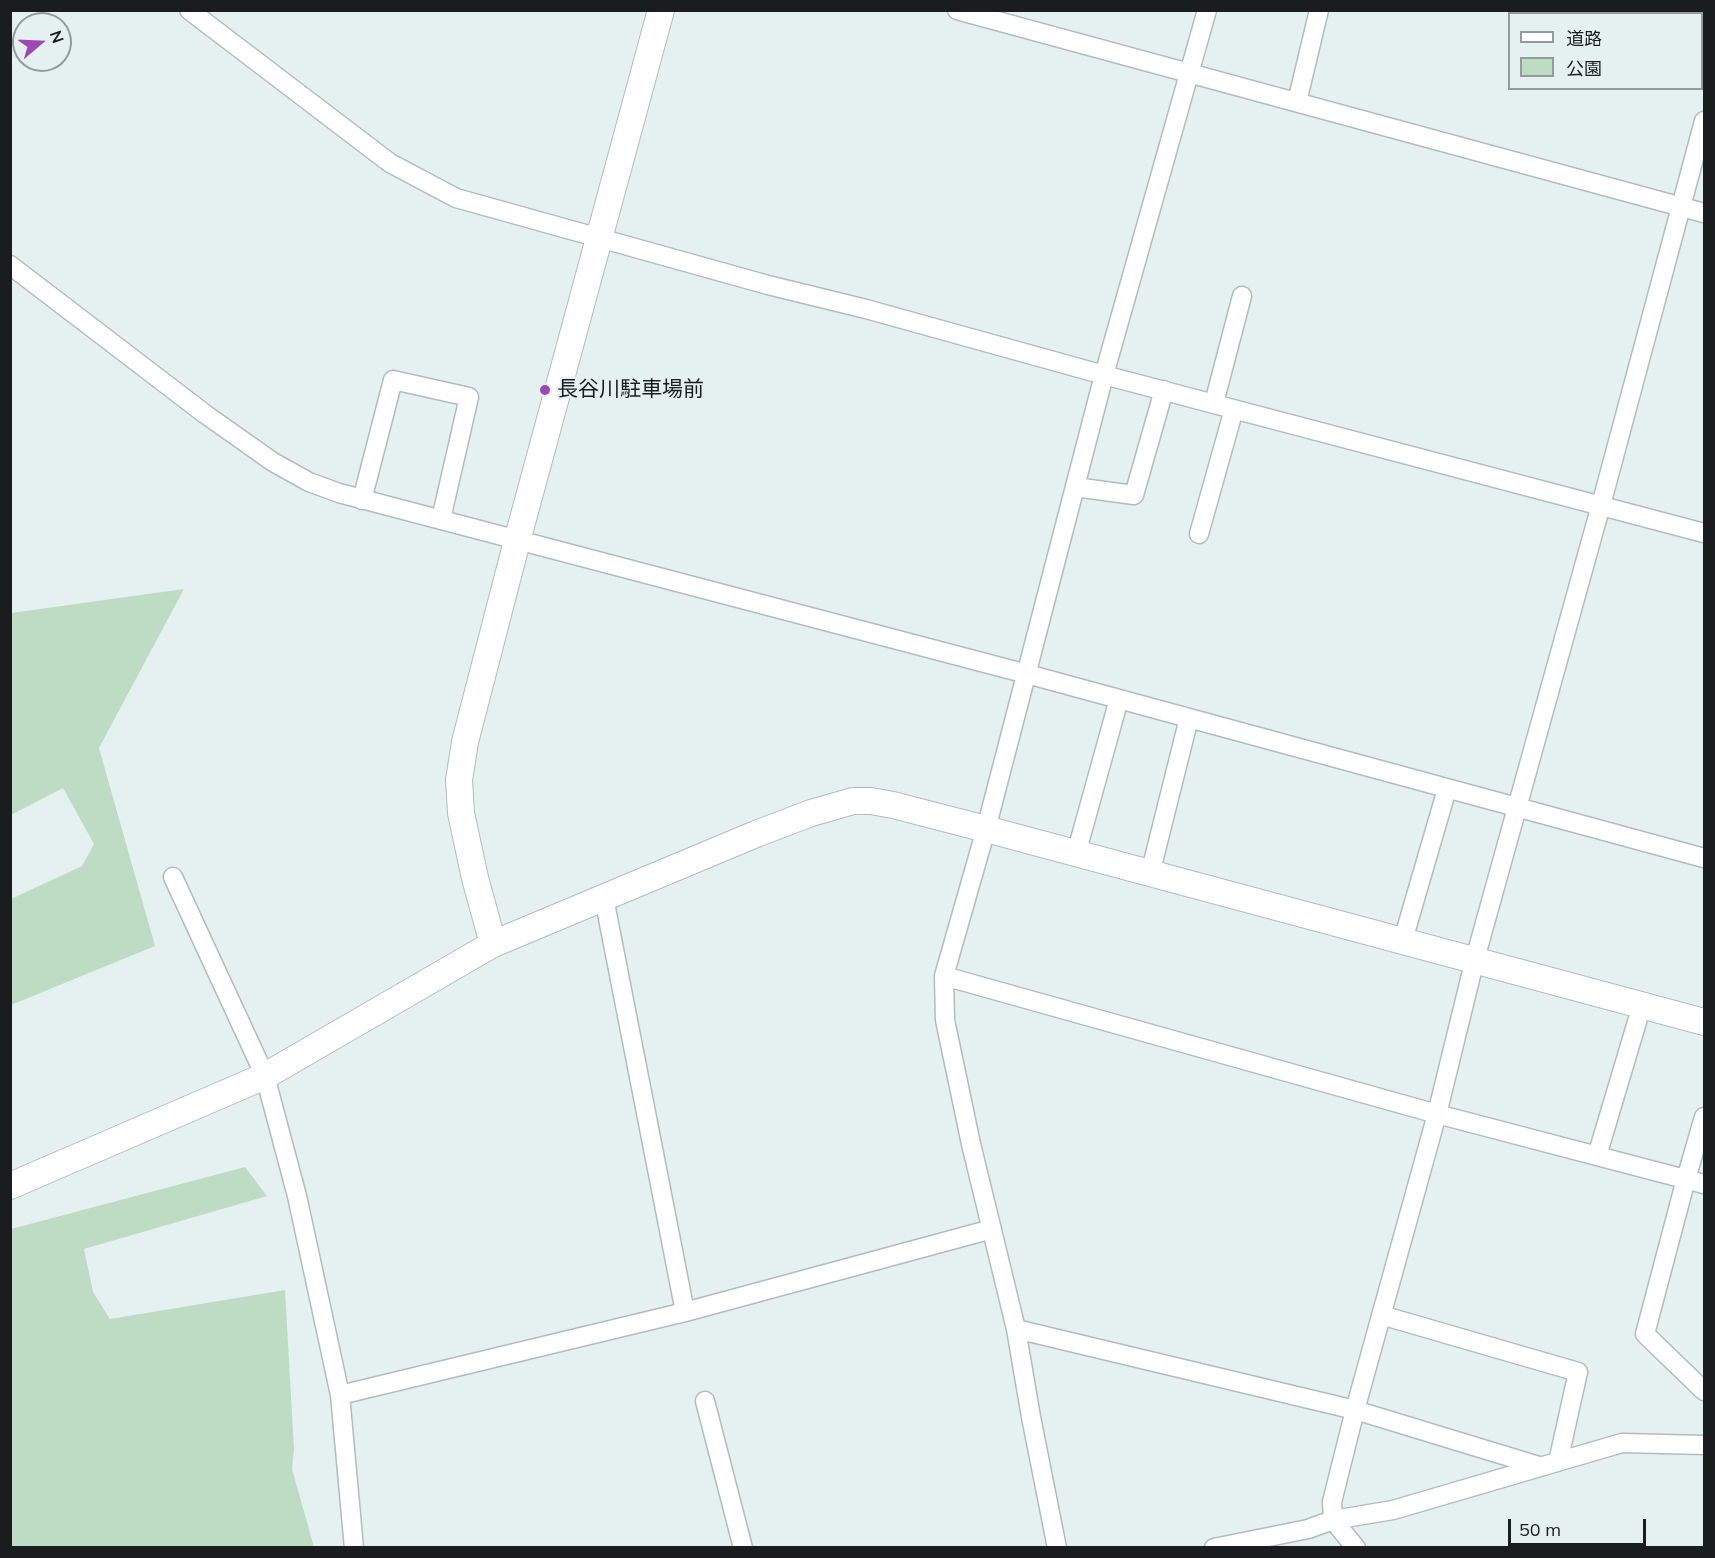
<!DOCTYPE html>
<meta charset="utf-8">
<style>
body{margin:0}
#map{position:relative;width:1715px;height:1558px;overflow:hidden;background:#e5f1f1;font-family:Mulish,"Noto Sans JP",sans-serif}
canvas{display:block}
.frame{position:absolute;inset:0;border:12px solid #191d1d;pointer-events:none}
.legend{position:absolute;left:1508px;top:12px;width:195px;height:78px;box-sizing:border-box;background:#e5f1f1;border:2px solid #939c9c;margin:0;padding:8px 10px;list-style:none;font-size:18px;color:#191d1d}
.legend li{display:flex;align-items:center;gap:12px;height:30px}
.legend b{width:30px;border:2px solid #939c9c}
.north{position:absolute;left:12px;top:12px;width:60px;height:60px;box-sizing:border-box;background:#e5f1f1;border:2px solid #939c9c;border-radius:50%;rotate:71deg;font-size:16px;font-weight:700;line-height:24px;text-align:center;color:#191d1d}
.north::after{content:'';display:block;margin:auto;width:21px;height:27px;background:#9f48b5;clip-path:polygon(50% 0,100% 100%,50% 72%,0 100%)}
.scale{position:absolute;left:1508px;top:1519px;width:138px;height:27px;box-sizing:border-box;border:3px solid #191d1d;border-top:0;padding-left:8px;font-size:18px;line-height:21px;white-space:nowrap;color:#191d1d;-webkit-text-stroke:4px #e5f1f1;paint-order:stroke}
</style>
<div id="map">
<canvas width="1715" height="1558"></canvas>
<div class="frame"></div>
<ul class="legend">
<li><b style="height:8px;background:#fff"></b>道路</li>
<li><b style="height:16px;background:#bedcc4"></b>公園</li>
</ul>
<div class="north">N</div>
<div class="scale">50 m</div>
</div>
<script>
const c = document.querySelector('canvas').getContext('2d');
c.lineJoin = 'round';
function fillPath(path, color) {
  c.fillStyle = color;
  c.fill(path, 'evenodd');
}
function poly(rows) {
  const path = new Path2D();
  for (const r of rows) {
    path.moveTo(r[0], r[1]);
    for (let i = 2; i < r.length; i += 2) path.lineTo(r[i], r[i + 1]);
  }
  return path;
}
function strokePath(path, color, width, dash) {
  c.strokeStyle = color;
  c.lineWidth = width;
  c.lineCap = dash ? 'butt' : 'round';
  c.setLineDash(dash || []);
  c.stroke(path);
}
function write(font, color, halo, rows, align = 'center') {
  c.font = font + ' Mulish,"Noto Sans JP",sans-serif';
  c.lineWidth = 4.5;
  c.setLineDash([]);
  c.textBaseline = 'middle';
  c.strokeStyle = halo;
  c.fillStyle = color;
  for (const [text, x, y, turn = 0] of rows) {
    c.save();
    c.translate(x, y);
    c.rotate((+turn || 0) * Math.PI / 180);
    c.textAlign = isNaN(turn) ? turn : align;
    if (halo) c.strokeText(text, 0, 0);
    c.fillText(text, 0, 0);
    c.restore();
  }
}
const green = poly([
 [184,589,99,748,155,946,11,1005,11,899,82,866,94,844,63,788,11,815,11,613],
 [245,1167,267,1196,84,1249,93,1292,110,1319,285,1290,294,1449,292,1469,314,1547,11,1547,11,1229]
]);
const street = poly([
 [189,10,390,163,456,198,768,285,866,309,1104,375,1704,533],
 [957,10,1704,213],
 [1297,102,1319,10],
 [10,265,205,414,273,462,309,482,339,493,1027,674,1704,858],
 [1214,403,1242,296],
 [1075,487,1134,495,1164,390],
 [362,500,393,380,469,397,441,519],
 [1199,534,1234,409],
 [1076,854,1119,699],
 [1150,874,1189,718],
 [173,877,265,1076,297,1196,340,1395,354,1548],
 [604,898,685,1312],
 [1403,940,1447,789],
 [944,976,1437,1114,1704,1184],
 [1704,1117,1686,1179,1645,1334,1704,1391],
 [1597,1156,1642,1005],
 [1381,1315,1578,1372,1558,1462],
 [1016,1329,1355,1410,1539,1466],
 [340,1395,685,1312,992,1229],
 [705,1401,743,1548],
 [1057,1548,1031,1417,1016,1329,971,1144,945,1020,944,976,986,829,1104,375,1207,10],
 [1214,1548,1308,1529,1333,1520,1393,1510,1622,1443,1704,1445],
 [1356,1548,1333,1520,1332,1502,1355,1410,1437,1114,1475,959,1601,505,1704,121]
]);
const secondary = poly([
 [493,944,475,878,461,813,459,780,465,742,517,541,661,10],
 [10,1186,265,1076,493,944,756,834,811,813,853,801,871,801,893,805,986,829,1704,1022]
]);
const markers = [
 [545,390,6,"#9f48b5"]
];
const poiNames = [
 ["長谷川駐車場前",557,390]
];
fillPath(green, '#bedcc4');
strokePath(street, '#b1bdbd', 21);
strokePath(secondary, '#b1bdbd', 28);
strokePath(street, '#fff', 18);
strokePath(secondary, '#fff', 26);
for (const [x, y, r, color] of markers) {
  const dot = new Path2D();
  dot.arc(x, y, r, 0, 2 * Math.PI);
  c.fillStyle = color;
  c.fill(dot);
  strokePath(dot, '#e5f1f1', 2);
}
write('21px', '#191d1d', '#e5f1f1', poiNames, 'left');
</script>
